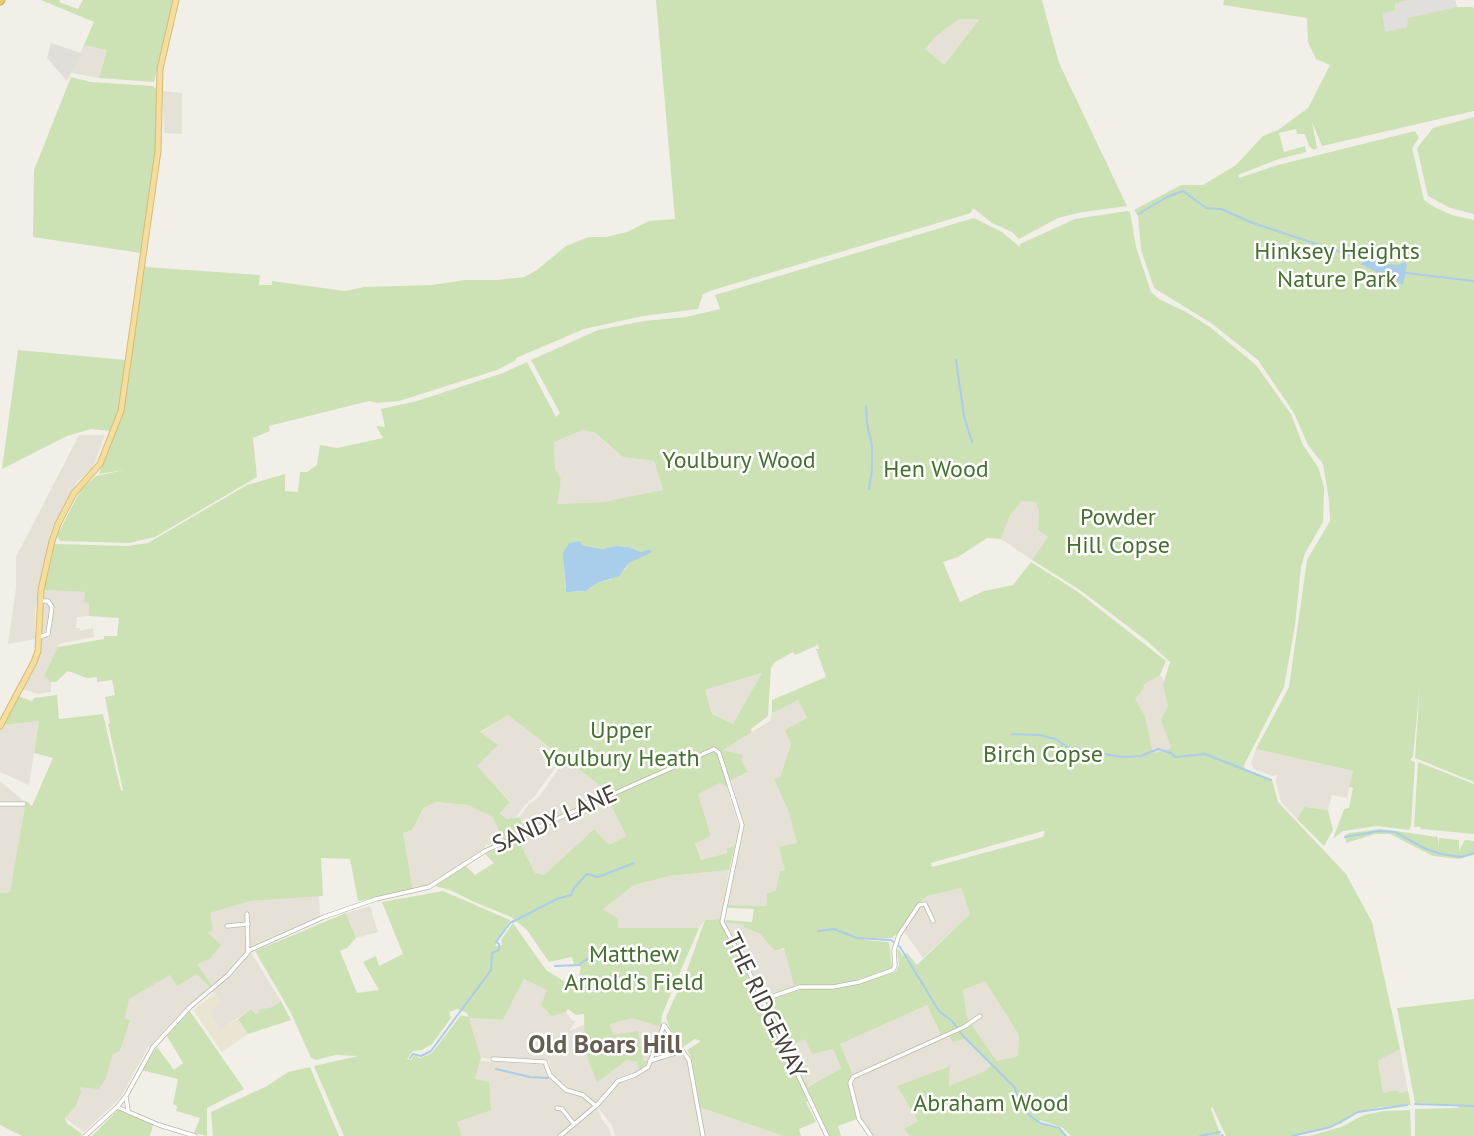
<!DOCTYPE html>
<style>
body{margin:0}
canvas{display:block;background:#f2efe8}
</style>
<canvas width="1474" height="1136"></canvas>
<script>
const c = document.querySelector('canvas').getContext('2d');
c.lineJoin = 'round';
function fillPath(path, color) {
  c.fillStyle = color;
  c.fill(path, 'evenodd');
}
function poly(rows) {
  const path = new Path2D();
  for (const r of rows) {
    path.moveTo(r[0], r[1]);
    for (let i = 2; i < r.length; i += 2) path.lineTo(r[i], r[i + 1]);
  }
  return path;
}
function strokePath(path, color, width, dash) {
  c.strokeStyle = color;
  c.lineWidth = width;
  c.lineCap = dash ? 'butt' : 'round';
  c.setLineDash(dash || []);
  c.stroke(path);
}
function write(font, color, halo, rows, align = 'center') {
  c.font = font + ' "PT Sans",sans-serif';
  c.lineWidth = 5;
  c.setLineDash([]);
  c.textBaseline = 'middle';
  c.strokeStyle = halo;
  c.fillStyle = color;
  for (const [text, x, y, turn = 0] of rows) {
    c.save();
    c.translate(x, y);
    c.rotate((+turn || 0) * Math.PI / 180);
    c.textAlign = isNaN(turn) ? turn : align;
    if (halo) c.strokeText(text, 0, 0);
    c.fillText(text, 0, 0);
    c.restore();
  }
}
const residential = poly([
 [979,18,944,65,924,50,935,37,959,19],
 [84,45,107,50,99,78,71,73],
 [163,91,182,93,182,134,164,133],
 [583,430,594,433,623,457,654,461,663,491,603,502,556,504,561,479,555,468,554,442],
 [79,435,105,435,93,467,77,482,50,533,35,610,35,639,8,644,16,588,16,557],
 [1022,501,1036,502,1039,514,1038,530,1048,537,1032,560,1001,539,1010,515],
 [44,590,85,592,89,602,89,616,77,617,76,628,80,628,80,631,93,628,94,637,59,644,57,653,44,676,51,682,51,692,38,694,22,689,39,651,40,609],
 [763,673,733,724,712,714,705,690],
 [1160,675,1163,678,1168,706,1162,720,1171,747,1166,751,1153,754,1145,716,1134,699,1144,688,1142,685],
 [798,699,807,718,791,743,780,777,774,779,789,813,797,843,785,870,780,871,776,890,767,906,728,905,744,827,731,780,747,773,722,750,770,721,772,713],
 [508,715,564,756,534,797,525,805,515,818,507,819,500,812,510,801,476,766,497,745,480,733],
 [39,721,29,785,0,772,0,729,3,725],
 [1256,749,1353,771,1347,798,1332,795,1328,810,1304,807,1297,819,1281,802,1276,781,1277,775,1272,776,1254,769,1251,763],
 [566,758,610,793,527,830,519,817,529,804,539,797],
 [0,781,26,803,10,892,0,893],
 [720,783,727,787,739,827,735,846,727,848,727,853,701,860,695,844,711,836,698,794],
 [608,799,626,836,609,845,594,829,544,875,535,873,518,839],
 [435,802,468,805,493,816,503,840,491,846,486,844,484,849,435,883,413,890,403,833,412,830,425,808],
 [729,870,721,919,705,920,699,928,617,928,602,909,634,885,670,876],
 [961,888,970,914,923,958,902,929,915,906,929,896],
 [319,895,320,916,249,949,281,1001,272,1007,259,1010,260,1013,256,1014,251,1009,220,1030,210,1011,221,1002,215,993,208,990,187,1006,147,1049,121,1097,84,1132,65,1118,76,1106,78,1086,99,1085,106,1077,113,1054,120,1051,129,1021,125,1020,128,999,170,975,197,973,209,988,197,964,207,932,210,913,251,901],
 [370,906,378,932,356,938,346,913],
 [725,923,744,924,745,927,760,934,775,951,831,941,832,985,794,985,764,997],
 [524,979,548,990,552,1015,566,1012,572,1020,576,1021,569,1031,586,1024,585,1052,597,1081,627,1060,637,1062,642,1073,650,1068,653,1061,666,1059,681,1052,687,1061,701,1136,615,1136,612,1125,596,1105,583,1094,572,1093,562,1085,552,1074,549,1061,481,1058,469,1018,503,1020],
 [985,980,1019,1035,1018,1056,997,1061,967,1018,963,990],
 [927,1005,941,1035,853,1075,839,1044],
 [632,1018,661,1027,648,1062,612,1036,610,1023],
 [949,1035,964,1039,992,1065,985,1071,949,1087,950,1066,898,1086,918,1121,904,1129,910,1136,873,1136,861,1119,852,1084,855,1078],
 [805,1038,833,1049,841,1068,807,1087,786,1047],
 [1400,1049,1408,1091,1400,1093,1397,1090,1383,1094,1378,1061],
 [480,1061,546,1065,550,1076,564,1091,582,1096,594,1105,558,1136,462,1136,457,1122,491,1109,475,1079],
 [597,1107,602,1120,609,1128,611,1136,563,1136],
 [699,1107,783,1136,705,1136]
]);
const industrial = poly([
 [51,43,81,53,67,81,47,58]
]);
const education = poly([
 [215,993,222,1002,210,1011,220,1029,238,1019,248,1034,222,1052,193,1010]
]);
const green = poly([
 [41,0,60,0,59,2,78,9,83,0,173,0,154,82,99,78,107,50,84,45,94,22],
 [656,0,1042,0,1059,63,1127,206,1083,212,1058,218,1019,239,1012,232,992,223,973,208,971,213,713,290,703,294,698,309,643,316,584,329,516,358,516,360,497,370,399,401,377,403,369,401,269,426,270,431,253,438,257,477,155,537,129,543,60,541,57,536,81,489,96,476,124,470,99,474,123,412,145,267,260,275,259,285,272,285,272,281,345,291,364,287,432,285,465,280,496,280,524,277,537,270,566,246,589,237,606,237,627,232,649,221,675,219],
 [959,19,979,19,944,65,925,49,935,37],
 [1224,0,1455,0,1457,7,1473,7,1474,9,1474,111,1322,146,1312,122,1317,148,1314,150,1309,146,1305,134,1297,134,1296,129,1279,133,1284,152,1305,146,1306,152,1279,159,1238,175,1239,178,1278,165,1415,131,1419,138,1412,148,1424,200,1434,207,1452,215,1474,220,1474,782,1415,758,1420,684,1413,757,1410,760,1415,762,1411,826,1409,830,1377,826,1343,831,1333,839,1344,809,1349,808,1353,788,1349,787,1353,771,1256,749,1289,687,1307,560,1330,521,1329,500,1323,464,1308,445,1294,413,1258,360,1211,323,1154,288,1141,250,1138,216,1134,210,1181,185,1203,185,1236,165,1263,136,1278,130,1308,108,1330,65,1316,59,1308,42,1307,18,1223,5],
 [71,77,91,82,153,86,156,89,156,148,141,253,33,237,34,170],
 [1474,117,1474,214,1450,208,1428,196,1417,148,1433,128],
 [1127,211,1130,212,1136,247,1151,292,1159,299,1186,312,1210,327,1256,365,1291,414,1303,445,1318,467,1324,487,1323,522,1305,553,1301,567,1295,625,1284,687,1244,765,1245,770,1272,780,1278,802,1346,874,1372,922,1400,1049,1378,1061,1383,1093,1397,1090,1400,1093,1408,1091,1411,1105,1380,1107,1358,1112,1341,1124,1289,1136,1226,1136,1212,1106,1211,1109,1221,1136,1071,1136,1063,1128,1040,1120,1037,1123,1061,1130,1066,1136,910,1136,904,1129,918,1121,897,1086,950,1066,949,1086,985,1071,992,1065,964,1039,953,1042,947,1032,941,1035,927,1005,840,1044,853,1075,849,1085,857,1119,838,1126,841,1136,829,1136,811,1100,806,1102,816,1122,799,1129,801,1136,783,1136,699,1107,690,1055,687,1050,701,1041,695,1039,683,1047,669,1027,666,1017,687,970,705,920,720,919,761,1001,764,997,794,985,784,948,775,951,760,934,744,927,744,924,725,923,726,920,752,922,754,909,728,908,728,905,767,906,767,894,776,890,780,871,785,870,779,847,797,843,789,813,774,779,780,777,791,744,785,730,807,718,798,700,772,713,772,700,826,677,816,649,819,649,818,645,795,655,793,652,775,662,771,668,768,716,751,729,752,732,723,750,743,755,741,761,748,772,731,780,727,787,720,783,698,794,711,836,695,844,701,860,727,853,727,848,735,846,729,870,670,876,634,885,603,909,618,919,618,928,699,928,662,1015,661,1027,632,1018,610,1024,613,1035,638,1031,644,1060,648,1062,640,1070,637,1062,627,1060,597,1082,585,1052,584,1014,576,1015,568,1009,566,1012,552,1016,541,1005,547,990,524,979,503,1020,469,1018,481,1058,475,1079,489,1082,491,1110,457,1122,462,1136,344,1136,314,1066,358,1056,335,1055,316,1060,311,1058,291,1013,255,951,346,913,356,938,347,948,340,951,357,993,379,990,363,962,376,956,379,966,403,954,382,902,443,891,510,920,495,946,502,945,501,940,513,923,546,970,575,988,577,984,581,967,574,964,572,957,549,962,527,930,511,917,472,901,450,890,435,886,466,866,475,875,494,863,485,854,505,845,493,817,468,805,436,802,424,808,412,830,403,833,413,890,358,901,350,859,321,858,323,896,251,901,210,913,213,930,207,932,221,945,210,959,197,964,212,986,210,988,197,974,177,986,170,975,129,999,125,1019,130,1020,120,1051,113,1054,106,1078,99,1089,79,1087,81,1092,76,1106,65,1118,67,1123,82,1134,81,1136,22,1136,0,1125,0,893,10,892,26,801,32,806,53,758,34,753,39,721,3,725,18,696,32,701,34,698,57,695,59,719,103,714,121,791,123,790,108,724,110,723,105,697,115,695,112,680,97,682,97,677,87,678,68,671,56,682,51,682,44,676,58,647,104,639,104,636,117,636,119,618,89,616,89,603,84,602,85,592,44,590,55,544,127,546,148,543,247,485,285,474,285,491,298,492,300,472,307,472,317,465,320,445,337,448,383,438,376,426,385,427,381,409,417,401,503,373,527,362,556,417,560,413,531,360,598,330,644,321,686,317,720,309,715,295,974,218,1002,232,1020,247,1020,244,1075,219],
 [583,430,595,433,623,457,654,461,663,490,603,502,557,504,561,479,555,468,554,442],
 [1022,501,1036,502,1039,514,1038,530,1048,537,1032,560,1080,590,1147,641,1170,662,1163,684,1168,706,1161,720,1171,747,1166,751,1153,753,1145,716,1135,699,1144,688,1143,685,1160,675,1166,661,1078,592,1031,562,1013,585,984,591,960,602,943,562,958,557,987,538,1001,539,1010,515],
 [582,545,603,549,615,546,629,547,641,552,649,549,651,551,629,563,625,570,617,570,615,566,609,564,600,566,599,571,604,575,611,575,612,579,597,583,586,591,574,592,565,588,564,561,565,557],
 [762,673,733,724,712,714,705,690],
 [508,715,610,793,613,797,608,799,626,836,609,845,594,829,544,875,535,873,518,839,527,830,519,817,507,819,500,813,510,802,477,766,498,745,480,732],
 [1043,831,1045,831,1043,837,932,867,931,863],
 [961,888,970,914,917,965,907,953,903,956,897,948,899,965,896,972,846,986,798,989,799,993,795,985,832,985,856,981,892,968,889,942,864,940,864,938,892,938,902,929,915,906,928,896],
 [985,981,1019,1035,1018,1056,997,1061,967,1018,963,990],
 [457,1009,467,1013,469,1017,461,1015,432,1053,420,1058,414,1055,411,1060,407,1059,413,1051,422,1050,432,1044,451,1018,449,1012],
 [805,1039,812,1054,833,1049,841,1068,808,1087,788,1050,782,1054,781,1050],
 [18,350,126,360,118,410,111,431,91,429,67,436,2,469],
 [1418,762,1474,784,1474,834,1421,829,1420,827,1414,827],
 [1304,807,1328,810,1333,830,1324,846,1297,819],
 [1381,829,1438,837,1438,848,1439,838,1459,840,1459,851,1465,840,1474,841,1474,855,1458,859,1433,856,1390,834,1375,834,1346,843,1345,835,1349,833],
 [1474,999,1474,1136,1415,1136,1415,1109,1459,1108,1459,1105,1415,1103,1397,1008],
 [281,1001,291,1020,248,1034,238,1019,251,1009,256,1014,260,1013,258,1010,272,1007],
 [190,1011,244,1089,207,1108,207,1136,194,1133,200,1118,176,1111,177,1106,173,1104,178,1079,141,1070,157,1047,174,1070,183,1063,167,1036],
 [310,1067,339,1136,213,1136,211,1112,267,1086,288,1072],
 [119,1109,153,1125,150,1136,92,1136],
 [1410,1110,1411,1136,1309,1136,1341,1127,1364,1115,1384,1111]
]);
const parking = poly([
 [1409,0,1455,0,1457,7,1408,18,1407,27,1385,32,1382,13,1395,11,1395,3]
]);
const water = poly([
 [1366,256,1387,264,1398,265,1405,262,1407,265,1403,285,1392,277,1387,278,1361,264],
 [580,541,582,545,591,547,603,549,615,546,629,547,641,552,649,549,652,552,629,563,619,576,597,583,586,591,566,592,563,553,569,543]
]);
const stream = poly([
 [1138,214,1167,197,1183,191,1206,208,1221,209,1253,223,1377,264],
 [1406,273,1474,281],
 [956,360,964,416,972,442],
 [866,406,867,424,872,445,872,470,869,489],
 [1012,734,1039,735,1056,739,1067,747,1121,757,1141,756,1158,749,1171,753,1175,757,1205,754,1271,780],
 [1345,837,1379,831,1395,832,1424,848,1441,854,1461,857,1474,853],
 [818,931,834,929,857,938,891,940,900,947,939,1011,953,1022,962,1035,1015,1088,1018,1099,1029,1115,1040,1123,1059,1128,1066,1136],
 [555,966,579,965,587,959,595,961,614,953,624,952],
 [410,1058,413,1054,421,1056,431,1051,491,970,492,953,499,950,499,944,496,942,510,923,557,899,571,895,574,888,587,874,598,877,634,863],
 [496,1069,530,1077,548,1078],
 [1415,1104,1474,1106],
 [1222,1135,1223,1136],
 [1200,1136,1220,1132],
 [1292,1136,1331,1127,1358,1112,1407,1105]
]);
const minor = poly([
 [39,637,48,634,52,607,48,601,40,601],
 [0,804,24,804],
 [247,914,248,952],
 [227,926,248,924],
 [762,1000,800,987,833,987,859,982,893,970,895,966,894,950,899,935,919,905,925,904,933,921],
 [664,1025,689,1060,703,1136],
 [493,1059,545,1062,550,1075,566,1090,583,1095,596,1106],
 [650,1061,681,1051],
 [126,1096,128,1111],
 [117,1107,159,1125,195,1136],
 [557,1108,562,1109,574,1124],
 [85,1136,117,1107,126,1096,153,1047,190,1007,228,975,250,950,324,917,376,899,429,887,485,851,714,749,719,753,742,825,722,922,750,974,827,1136],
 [560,1136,597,1105,618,1081,635,1075,648,1067,664,1025],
 [871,1136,859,1119,850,1083,853,1077,964,1027,980,1016]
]);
const major = poly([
 [0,726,34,662,38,651,41,590,52,541,58,524,74,493,100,464,121,411,158,151,160,69,176,0]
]);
const highway = poly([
 [0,1,1,0]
]);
const parkNames = [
 ["Hinksey Heights",1337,252],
 ["Nature Park",1337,280],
 ["Youlbury Wood",739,461],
 ["Hen Wood",936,470],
 ["Powder",1118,518],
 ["Hill Copse",1118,546],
 ["Upper",621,731],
 ["Youlbury Heath",621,759],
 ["Birch Copse",1043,755],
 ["Matthew",634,955],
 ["Arnold's Field",634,983],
 ["Abraham Wood",991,1104]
];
const streetNames = [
 ["SANDY LANE",555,820,-24],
 ["THE RIDGEWAY",764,1006,64]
];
const neighbourhoodNames = [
 ["Old Boars Hill",605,1046]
];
fillPath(residential, '#e5e1d6');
fillPath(industrial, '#e1ded9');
fillPath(education, '#eae4d3');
fillPath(green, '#cce2b5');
fillPath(parking, '#e1dfdc');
fillPath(water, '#aacde9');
strokePath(stream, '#aacde9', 2);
strokePath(minor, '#bcb7ab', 5);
strokePath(major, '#d7bc71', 7);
strokePath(highway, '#cda047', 9);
strokePath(minor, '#fff', 3.5);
strokePath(major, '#f4de9f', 5);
strokePath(highway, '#efcb76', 7);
write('24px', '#467030', '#fff', parkNames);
write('24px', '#454037', '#fff', streetNames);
write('bold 26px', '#665e50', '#fff', neighbourhoodNames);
</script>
